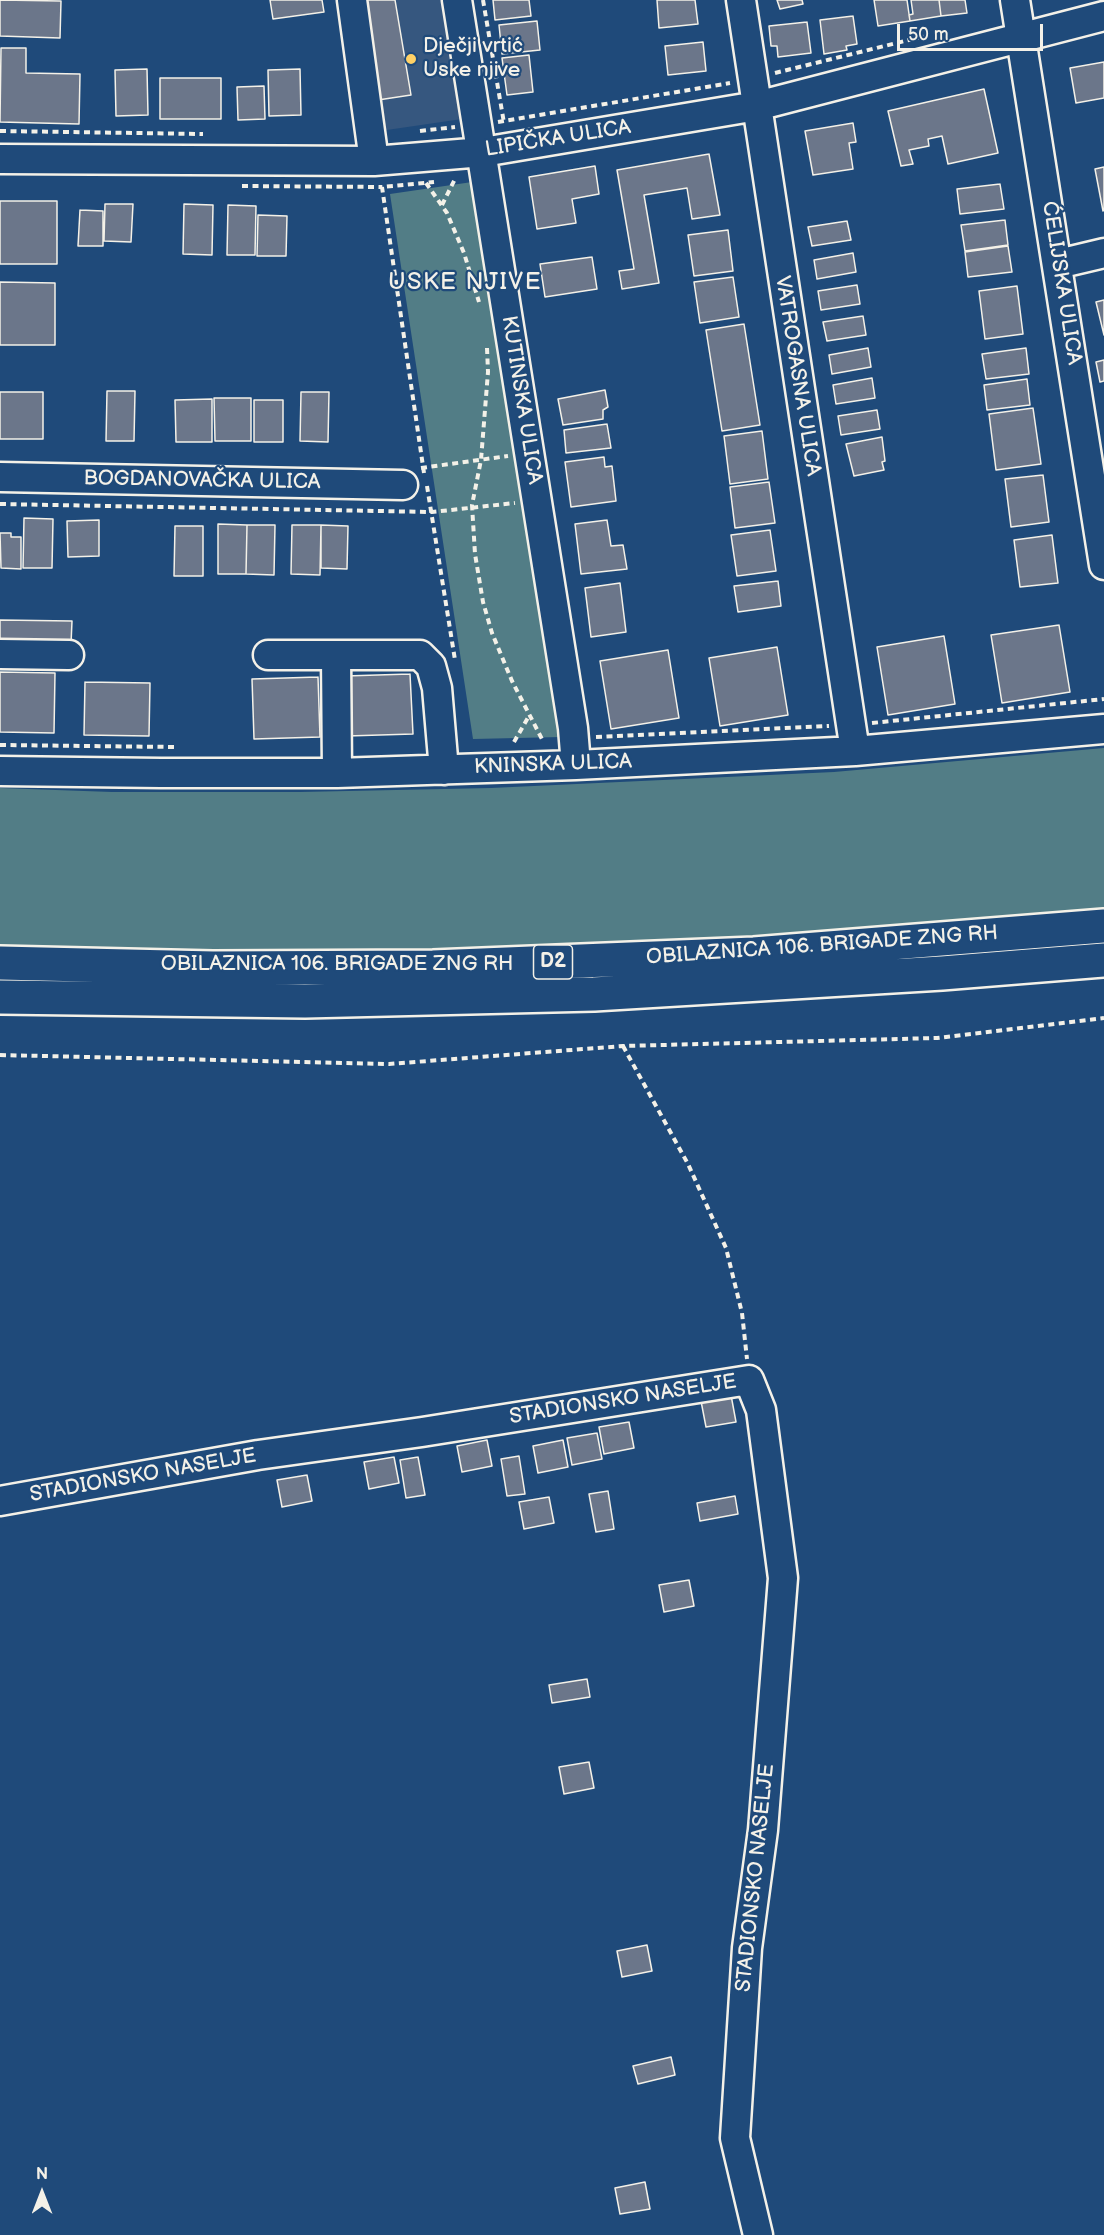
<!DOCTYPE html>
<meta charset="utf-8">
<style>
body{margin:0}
#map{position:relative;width:1104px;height:2235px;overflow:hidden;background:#1f4a7a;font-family:"Balsamiq Sans",sans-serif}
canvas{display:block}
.north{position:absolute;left:12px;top:2163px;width:60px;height:60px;-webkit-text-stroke:4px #1f4a7a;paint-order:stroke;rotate:0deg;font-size:16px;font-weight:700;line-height:24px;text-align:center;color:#f4f1e8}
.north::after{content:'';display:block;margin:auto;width:21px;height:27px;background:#f4f1e8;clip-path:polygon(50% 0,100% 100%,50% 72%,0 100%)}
.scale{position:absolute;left:897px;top:24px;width:146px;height:27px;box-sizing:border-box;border:3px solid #f4f1e8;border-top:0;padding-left:8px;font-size:18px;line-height:21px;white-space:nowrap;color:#f4f1e8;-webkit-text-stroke:4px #1f4a7a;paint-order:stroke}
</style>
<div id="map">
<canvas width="1104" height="2235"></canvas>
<div class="north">N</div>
<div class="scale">50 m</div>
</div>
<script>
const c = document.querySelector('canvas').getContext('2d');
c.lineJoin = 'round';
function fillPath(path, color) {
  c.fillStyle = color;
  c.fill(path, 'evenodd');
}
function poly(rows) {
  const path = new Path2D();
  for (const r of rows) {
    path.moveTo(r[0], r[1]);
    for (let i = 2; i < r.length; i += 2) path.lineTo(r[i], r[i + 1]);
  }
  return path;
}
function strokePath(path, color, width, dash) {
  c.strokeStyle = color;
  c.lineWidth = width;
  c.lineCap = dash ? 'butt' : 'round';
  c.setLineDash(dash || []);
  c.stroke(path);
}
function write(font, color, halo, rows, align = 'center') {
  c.font = font + ' "Balsamiq Sans",sans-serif';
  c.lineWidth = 4.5;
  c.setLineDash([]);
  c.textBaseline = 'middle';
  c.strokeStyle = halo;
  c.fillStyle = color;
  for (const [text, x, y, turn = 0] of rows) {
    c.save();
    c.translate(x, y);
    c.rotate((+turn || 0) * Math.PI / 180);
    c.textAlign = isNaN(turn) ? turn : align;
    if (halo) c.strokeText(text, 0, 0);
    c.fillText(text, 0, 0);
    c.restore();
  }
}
const built = poly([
 [360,0,444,0,462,119,380,131]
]);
const green = poly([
 [479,181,561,737,473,739,390,194],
 [1104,748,1104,915,562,952,0,953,0,788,112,792,300,792,491,788,834,772]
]);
const building = poly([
 [0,0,61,1,60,38,0,36,0,0],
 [270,0,322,0,324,12,273,19,270,0],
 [362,0,395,0,411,95,378,100,362,0],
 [493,0,529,0,531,16,495,20,493,0],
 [657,0,695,0,698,24,659,28,657,0],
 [777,0,802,0,803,4,780,9,777,0],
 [874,0,907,0,910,21,878,26,874,0],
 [911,0,939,0,941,16,910,21,909,15,913,14,911,0],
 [939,0,965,0,967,13,941,16,939,0],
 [853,16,857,44,846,46,847,50,824,54,820,20,853,16],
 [537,21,540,50,502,54,499,25,537,21],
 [807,22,811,53,778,57,777,46,771,46,769,26,807,22],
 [703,42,706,71,668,75,665,46,703,42],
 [1,48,26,48,26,73,80,74,79,124,0,122,1,48],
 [529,55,533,92,507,95,502,58,529,55],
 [1104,62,1104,98,1076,103,1070,68,1104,62],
 [147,69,148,115,116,116,115,70,147,69],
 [300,69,301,115,269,116,268,70,300,69],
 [160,78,221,78,221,119,160,119,160,78],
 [264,86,265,119,238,120,237,87,264,86],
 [984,89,998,153,948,164,942,136,928,139,929,146,909,150,913,164,901,166,888,111,984,89],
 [853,123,856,142,849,143,853,169,813,175,805,131,853,123],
 [709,154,720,215,692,219,687,188,644,195,659,283,622,289,619,271,634,269,617,170,709,154],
 [595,166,599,194,572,199,576,223,537,229,529,177,595,166],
 [1104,167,1104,210,1103,211,1095,169,1104,167],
 [1000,184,1004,209,960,214,957,189,1000,184],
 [0,201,57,201,57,264,0,264,0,201],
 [105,204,133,204,131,242,104,241,105,204],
 [184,204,213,205,212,255,183,254,184,204],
 [228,205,256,206,255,255,227,255,228,205],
 [80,210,103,211,103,246,78,246,80,210],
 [258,215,287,216,286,256,257,256,258,215],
 [1005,220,1008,245,965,251,961,225,1005,220],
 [847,221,851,240,812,246,808,227,847,221],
 [728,230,733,271,694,276,688,235,728,230],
 [1008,246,1012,272,968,277,965,252,1008,246],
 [853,253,856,272,817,279,814,260,853,253],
 [592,257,597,289,545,297,540,264,592,257],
 [733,277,739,317,700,323,694,282,733,277],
 [0,282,55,283,55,345,0,345,0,282],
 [857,285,860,304,821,310,818,291,857,285],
 [1017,286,1023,334,985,339,979,291,1017,286],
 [1104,300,1104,335,1096,302,1104,300],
 [863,316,866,335,827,341,823,322,863,316],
 [744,324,760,425,722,431,706,330,744,324],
 [868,348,871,367,832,374,829,355,868,348],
 [1026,348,1029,374,986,379,982,354,1026,348],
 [1104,360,1104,381,1100,382,1096,362,1104,360],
 [872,378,875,398,836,404,833,385,872,378],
 [1027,379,1030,405,987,410,984,385,1027,379],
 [605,390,608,407,603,410,603,419,563,425,558,399,605,390],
 [107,391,135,391,134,441,106,441,107,391],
 [0,392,43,392,43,439,0,439,0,392],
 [301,392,329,392,328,442,300,441,301,392],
 [214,398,251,398,251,441,215,441,214,398],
 [212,399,212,442,176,442,175,400,212,399],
 [254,400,283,400,283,442,254,442,254,400],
 [1033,408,1041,464,996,470,989,414,1033,408],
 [877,410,880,429,841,435,838,416,877,410],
 [607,424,611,448,566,453,564,430,607,424],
 [762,431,768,479,730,484,724,436,762,431],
 [882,437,885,461,882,462,884,470,854,476,846,444,882,437],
 [604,457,605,467,612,466,616,501,571,507,565,462,604,457],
 [1043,475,1049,522,1011,527,1005,479,1043,475],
 [769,482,775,523,735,528,730,487,769,482],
 [24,518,53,519,52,568,23,568,24,518],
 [99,520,99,556,68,557,67,521,99,520],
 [607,520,611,546,623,545,627,569,581,574,575,524,607,520],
 [218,524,247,525,246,574,218,574,218,524],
 [247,525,275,525,274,575,246,574,247,525],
 [292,525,321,525,320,575,291,574,292,525],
 [321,525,348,526,347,569,321,568,321,525],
 [175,526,203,526,203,576,174,576,175,526],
 [770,530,776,571,737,576,731,535,770,530],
 [0,533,11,533,11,537,21,537,21,569,1,568,0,533],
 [1052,535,1058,583,1020,587,1014,540,1052,535],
 [778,581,781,606,738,612,734,586,778,581],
 [620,583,626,632,591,637,585,588,620,583],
 [0,620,72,621,71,644,0,642,0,620],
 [1059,625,1070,692,1002,703,991,635,1059,625],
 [944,636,955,704,888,715,877,647,944,636],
 [777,647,788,715,720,726,709,658,777,647],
 [668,650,679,718,611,729,600,661,668,650],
 [0,672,55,673,54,733,0,732,0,672],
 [410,674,413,734,347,736,345,676,410,674],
 [318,677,320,737,254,739,252,679,318,677],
 [85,682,150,683,149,736,84,735,85,682],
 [731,1395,736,1422,706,1427,701,1401,731,1395],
 [629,1422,634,1448,604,1454,599,1427,629,1422],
 [597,1433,602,1459,572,1465,567,1438,597,1433],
 [487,1440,492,1466,462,1472,457,1446,487,1440],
 [563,1440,568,1467,538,1473,533,1446,563,1440],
 [519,1456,525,1494,507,1496,501,1459,519,1456],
 [394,1457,399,1483,369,1489,364,1462,394,1457],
 [418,1457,425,1495,406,1498,400,1460,418,1457],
 [307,1475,312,1501,282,1507,277,1480,307,1475],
 [608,1491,614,1529,596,1532,589,1494,608,1491],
 [735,1496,738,1514,700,1521,697,1503,735,1496],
 [549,1497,554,1523,524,1529,519,1502,549,1497],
 [689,1580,694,1606,664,1612,659,1585,689,1580],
 [587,1679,590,1697,552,1703,549,1685,587,1679],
 [589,1762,594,1788,564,1794,559,1767,589,1762],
 [647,1945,652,1971,622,1977,617,1951,647,1945],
 [671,2057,675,2075,638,2084,633,2066,671,2057],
 [645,2182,650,2209,620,2214,615,2188,645,2182]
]);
const path = poly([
 [483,0,504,123],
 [775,73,925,36],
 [498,122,730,83],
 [0,131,203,134],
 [420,131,455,127],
 [426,183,447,213,464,253,479,302],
 [242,186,382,187],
 [442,205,455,179],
 [487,348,488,372,481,460,472,505,475,554,483,602,492,633,512,681,543,741],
 [421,468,508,456],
 [424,473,382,187,434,182],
 [427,486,455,660],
 [0,504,432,512,515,503],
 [872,723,1104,699],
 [596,737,829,726],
 [514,742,529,716],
 [0,745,175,747],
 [623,1046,688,1164,726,1248,742,1313,747,1359],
 [0,1055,389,1064,623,1046,937,1038,1104,1018]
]);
const minor = poly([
 [352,0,374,161],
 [457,0,573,728,576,765],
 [741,0,855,751],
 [1015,0,1104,565],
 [0,159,374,161,483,152,757,106,1104,16],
 [1058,264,1104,253],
 [0,477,403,485],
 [0,654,69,655],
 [268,655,420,655,431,666,437,688,444,770],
 [336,656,337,773],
 [0,771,161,773,337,773,576,765,855,751,1104,729],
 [0,1501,258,1455,422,1432,749,1380,761,1410,783,1578,763,1830,747,1948,735,2138,758,2235]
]);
const highway = poly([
 [0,963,213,968,433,967,754,954,1104,926],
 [0,997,305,1001,594,994,942,973,1104,960]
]);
const markers = [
 [411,59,6,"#ffd166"]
];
const shields = [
 [553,962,39]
];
const shieldNames = [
 ["D2",553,962]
];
const poiNames = [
 ["Dječji vrtić",423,47],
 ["Uske njive",423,71]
];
const streetNames = [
 ["LIPIČKA ULICA",558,139,-9],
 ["ĆELIJSKA ULICA",1061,283,81],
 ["VATROGASNA ULICA",797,376,81],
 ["KUTINSKA ULICA",521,400,81],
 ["BOGDANOVAČKA ULICA",202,481,1],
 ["KNINSKA ULICA",553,765,-2],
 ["OBILAZNICA 106. BRIGADE ZNG RH",822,946,-4],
 ["OBILAZNICA 106. BRIGADE ZNG RH",337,965],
 ["STADIONSKO NASELJE",623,1400,-9],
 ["STADIONSKO NASELJE",143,1476,-10],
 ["STADIONSKO NASELJE",756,1878,-84]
];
const quarterNames = [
 ["USKE NJIVE",465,283]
];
fillPath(built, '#36577f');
fillPath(green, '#527d86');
fillPath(building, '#6b768a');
strokePath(building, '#f4f1e8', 1.5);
strokePath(minor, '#f4f1e8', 33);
strokePath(highway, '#f4f1e8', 38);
strokePath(path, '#f4f1e8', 4, [6, 4.5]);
strokePath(minor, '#1f4a7a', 28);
strokePath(highway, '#1f4a7a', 33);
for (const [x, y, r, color] of markers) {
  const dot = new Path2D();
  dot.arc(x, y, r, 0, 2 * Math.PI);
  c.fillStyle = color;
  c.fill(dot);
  strokePath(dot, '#1f4a7a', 2);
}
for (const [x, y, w] of shields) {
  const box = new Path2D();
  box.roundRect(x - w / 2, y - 17, w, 34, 4.5);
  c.fillStyle = '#1f4a7a';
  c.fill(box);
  strokePath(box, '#f4f1e8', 1.5);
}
write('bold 20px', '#f4f1e8', null, shieldNames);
write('21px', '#f4f1e8', '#1f4a7a', poiNames, 'left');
write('21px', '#f4f1e8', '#1f4a7a', streetNames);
c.letterSpacing = '1.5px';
write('24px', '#f4f1e8', '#1f4a7a', quarterNames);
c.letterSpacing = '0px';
</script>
